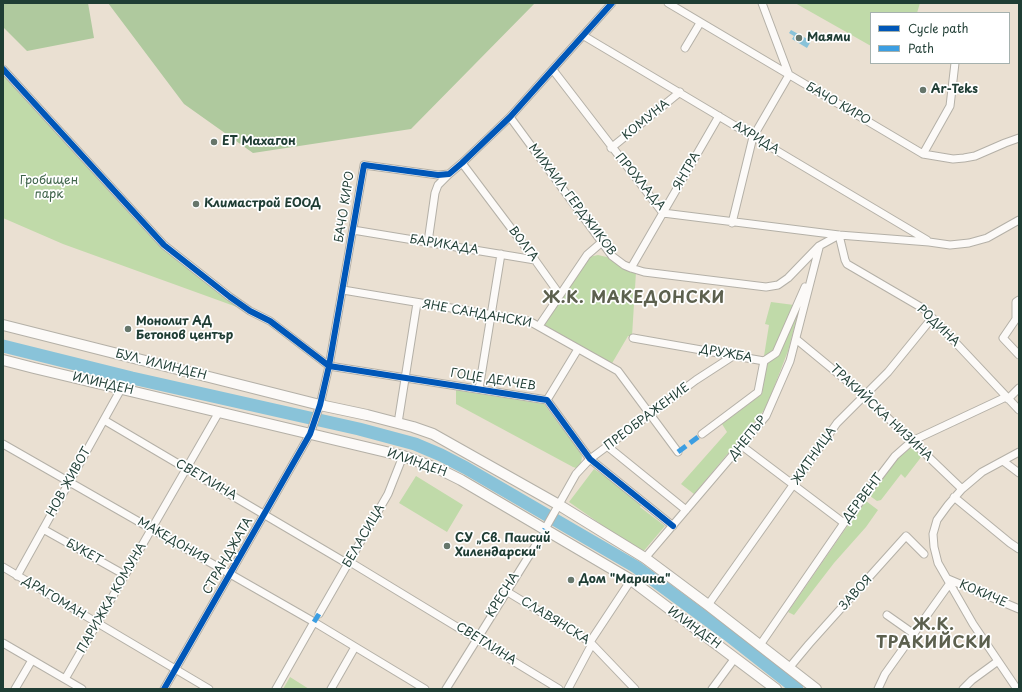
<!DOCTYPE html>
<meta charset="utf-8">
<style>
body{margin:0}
#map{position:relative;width:1022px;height:692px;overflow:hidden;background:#eae0d2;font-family:"Playpen Sans",sans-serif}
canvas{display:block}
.frame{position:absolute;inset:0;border:4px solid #1f3d34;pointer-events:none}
.legend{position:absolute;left:870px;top:12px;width:140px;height:52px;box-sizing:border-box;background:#fff;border:1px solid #a5b1ae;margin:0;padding:5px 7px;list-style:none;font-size:12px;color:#1f3d34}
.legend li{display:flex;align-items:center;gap:8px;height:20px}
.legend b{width:20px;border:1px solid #a5b1ae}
</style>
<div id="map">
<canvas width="1022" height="692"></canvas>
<div class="frame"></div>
<ul class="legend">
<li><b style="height:5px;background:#0057b8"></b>Cycle path</li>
<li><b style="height:5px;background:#3c9ee2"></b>Path</li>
</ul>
</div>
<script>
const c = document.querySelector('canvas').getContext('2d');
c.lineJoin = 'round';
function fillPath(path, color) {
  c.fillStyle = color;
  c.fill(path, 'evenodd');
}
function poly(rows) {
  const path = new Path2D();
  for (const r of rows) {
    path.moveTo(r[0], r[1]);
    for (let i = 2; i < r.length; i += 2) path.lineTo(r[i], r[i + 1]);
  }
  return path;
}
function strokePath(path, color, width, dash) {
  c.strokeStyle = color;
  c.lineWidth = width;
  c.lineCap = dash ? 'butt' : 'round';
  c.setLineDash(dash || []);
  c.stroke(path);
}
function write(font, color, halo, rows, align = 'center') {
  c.font = font + ' "Playpen Sans",sans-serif';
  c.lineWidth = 3.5;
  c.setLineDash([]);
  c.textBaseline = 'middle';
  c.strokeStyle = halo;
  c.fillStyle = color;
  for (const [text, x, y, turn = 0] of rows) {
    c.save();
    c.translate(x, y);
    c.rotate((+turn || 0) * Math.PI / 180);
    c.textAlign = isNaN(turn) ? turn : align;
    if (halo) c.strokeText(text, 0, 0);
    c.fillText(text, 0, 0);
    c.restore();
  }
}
const green = poly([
 [795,3,920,3,917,13,871,13,871,46],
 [3,69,164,245,248,311,63,244,3,218],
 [598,255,611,258,636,272,632,336,628,336,611,365,541,325,589,257],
 [803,294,788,351,766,408,694,494,681,484,727,432,722,424,762,394,767,361,772,358],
 [771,302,794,305,775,350,769,356,764,356,769,325,765,324],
 [456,390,544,404,581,453,582,457,581,463,576,468,573,467,456,404],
 [912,447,922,456,905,478,901,474,881,500,877,501,870,496,898,458],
 [594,469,640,500,642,504,640,507,665,526,642,553,569,502],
 [416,476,463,505,447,532,399,503],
 [866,501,878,510,866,527,834,563,794,615,788,612,846,528],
 [290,677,309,689,283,689]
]);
const forest = poly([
 [3,3,88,3,94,38,27,51,3,27],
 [108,3,535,3,411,129,253,153,184,104]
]);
const water = poly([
 [791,30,811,41,807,48,792,39,794,36,789,33]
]);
const river = poly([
 [3,346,132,378,359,429,415,444,441,455,466,468,636,567,727,634,797,689]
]);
const street = poly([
 [668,3,923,154,953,159,964,158,975,156,1005,143,1019,138],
 [584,36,927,240],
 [685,48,700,23],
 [3,69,164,245,230,297,250,311,270,321,329,366,547,400,590,459,673,526],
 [553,70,663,213,839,235,929,242,950,245,969,243,987,238,1019,220],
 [510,117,612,256,624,265,631,268,644,272,766,287,778,285,788,278,819,246,839,235],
 [611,148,680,92],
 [923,154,950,106,955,63],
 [462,163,535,260,560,295,539,326],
 [732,223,753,137,789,75,762,3],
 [353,230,535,260],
 [839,235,845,260,847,264,924,309,1019,410],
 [428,242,435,193,438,185,449,174],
 [631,268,719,116],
 [343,290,529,321,618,371,678,452],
 [560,295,587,255,602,242],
 [1019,300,1016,302,1016,319,1003,338,1019,355],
 [633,338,764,361,776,353,805,287],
 [796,339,864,395,962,489],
 [479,389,501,254],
 [1008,399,1019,388],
 [547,400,578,349],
 [104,420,348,564],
 [398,423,417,303],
 [702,434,758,392,764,361],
 [3,444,314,622,425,689],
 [607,446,686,510],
 [742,446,844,523],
 [1003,461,1019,473],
 [954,497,1010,543,1019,549],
 [43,529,125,575],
 [545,529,576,474,590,459,696,380,733,356],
 [645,558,766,416,790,361,819,248],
 [350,562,559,689],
 [3,567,209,689],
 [17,576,121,389],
 [948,579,1019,609],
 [506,591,590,642,635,689],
 [708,605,837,423,888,372,932,318],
 [319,614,388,494,403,456],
 [887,615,914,634],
 [590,642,631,580],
 [3,643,82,689],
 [760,645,844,523,895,456,912,441,1006,397],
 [789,668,809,644,906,536,924,554],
 [65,679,219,412],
 [15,689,32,660],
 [164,689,310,434,320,405,329,366,364,165,438,175,449,174,462,163,510,117,612,3],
 [276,689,314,622],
 [331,689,355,647],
 [446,689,537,543],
 [568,689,592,644],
 [712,689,735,658],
 [878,689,885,674,950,583],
 [963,689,972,680,998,661],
 [1017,689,973,624,938,563,934,547,933,534,937,520,948,505,962,489,982,472,1019,452]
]);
const secondary = poly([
 [3,325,320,405,367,415,413,427,433,434,559,505,645,558,708,605,816,689],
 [3,360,34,368,403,456,441,470,461,480,631,580,776,689]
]);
const quiet = poly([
 [678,452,702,434],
 [537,543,545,529],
 [314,622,319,614]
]);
const cycleway = poly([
 [3,69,164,245,230,297,250,311,270,321,329,366,547,400,590,459,673,526],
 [164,689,310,434,320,405,329,366,364,165,438,175,449,174,462,163,510,117,612,3]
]);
const markers = [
 [799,38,4,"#66766b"],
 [923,90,4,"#66766b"],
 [214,142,4,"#66766b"],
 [196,204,4,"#66766b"],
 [128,329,4,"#66766b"],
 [447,546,4,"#66766b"],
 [571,580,4,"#66766b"]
];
const poiNames = [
 ["Маями",807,38],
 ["Ar-Teks",931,90],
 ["ЕТ Махагон",222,142],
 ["Климастрой ЕООД",204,204],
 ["Монолит АД",136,322],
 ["Бетонов център",136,336],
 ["СУ „Св. Паисий",455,539],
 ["Хилендарски“",455,553],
 ["Дом \"Марина\"",579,580]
];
const streetNames = [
 ["БАЧО КИРО",838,104,30],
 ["КОМУНА",646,120,-39],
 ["АХРИДА",756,138,31],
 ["ЯНТРА",687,171,-60],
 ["ПРОХЛАДА",640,182,50],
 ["МИХАИЛ ГЕРДЖИКОВ",572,200,53],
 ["БАЧО КИРО",345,207,-81],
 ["ВОЛГА",523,244,53],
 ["БАРИКАДА",444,245,9],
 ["ЯНЕ САНДАНСКИ",477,314,10],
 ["РОДИНА",938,326,44],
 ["ДРУЖБА",726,354,10],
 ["БУЛ. ИЛИНДЕН",161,365,14],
 ["ГОЦЕ ДЕЛЧЕВ",493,380,9],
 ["ИЛИНДЕН",103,384,13],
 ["ТРАКИЙСКА НИЗИНА",881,413,43],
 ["ПРЕОБРАЖЕНИЕ",647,417,-37],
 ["ДНЕПЪР",748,438,-51],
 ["ЖИТНИЦА",814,456,-55],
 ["ИЛИНДЕН",417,463,19],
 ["СВЕТЛИНА",206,480,30],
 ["НОВ ЖИВОТ",69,482,-61],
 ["ДЕРВЕНТ",863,498,-53],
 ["БЕЛАСИЦА",364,536,-60],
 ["МАКЕДОНИЯ",173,541,30],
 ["БУКЕТ",84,552,29],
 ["СТРАНДЖАТА",228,556,-60],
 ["ЗАВОЯ",856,593,-48],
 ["КОКИЧЕ",983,594,23],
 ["КРЕСНА",503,595,-58],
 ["ДРАГОМАН",54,598,31],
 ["ПАРИЖКА КОМУНА",112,598,-60],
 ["СЛАВЯНСКА",555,621,32],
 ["ИЛИНДЕН",694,628,36],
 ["СВЕТЛИНА",486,644,32]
];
const parkNames = [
 ["Гробищен",49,181],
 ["парк",49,195]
];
const districtNames = [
 ["Ж.К. МАКЕДОНСКИ",634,299],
 ["Ж.К.",934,626],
 ["ТРАКИЙСКИ",934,644]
];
fillPath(green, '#c0daa9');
fillPath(forest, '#afc99e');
fillPath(water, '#89c3d9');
strokePath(river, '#89c3d9', 13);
strokePath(street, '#b4b0a7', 9);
strokePath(secondary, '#b4b0a7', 12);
strokePath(street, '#fcfaf8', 7);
strokePath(secondary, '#fcfaf8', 10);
strokePath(quiet, '#3c9ee2', 5, [10, 5]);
strokePath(cycleway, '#0057b8', 6);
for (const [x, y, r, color] of markers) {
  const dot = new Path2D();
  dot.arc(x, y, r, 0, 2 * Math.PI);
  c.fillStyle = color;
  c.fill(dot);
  strokePath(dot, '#fff', 1.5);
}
write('bold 12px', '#1f3d34', '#fff', poiNames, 'left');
write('12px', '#1f3d34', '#fff', streetNames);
write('12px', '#3e6349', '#fff', parkNames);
c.letterSpacing = '1px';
write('bold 16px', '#5c604e', '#fff', districtNames);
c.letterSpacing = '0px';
</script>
